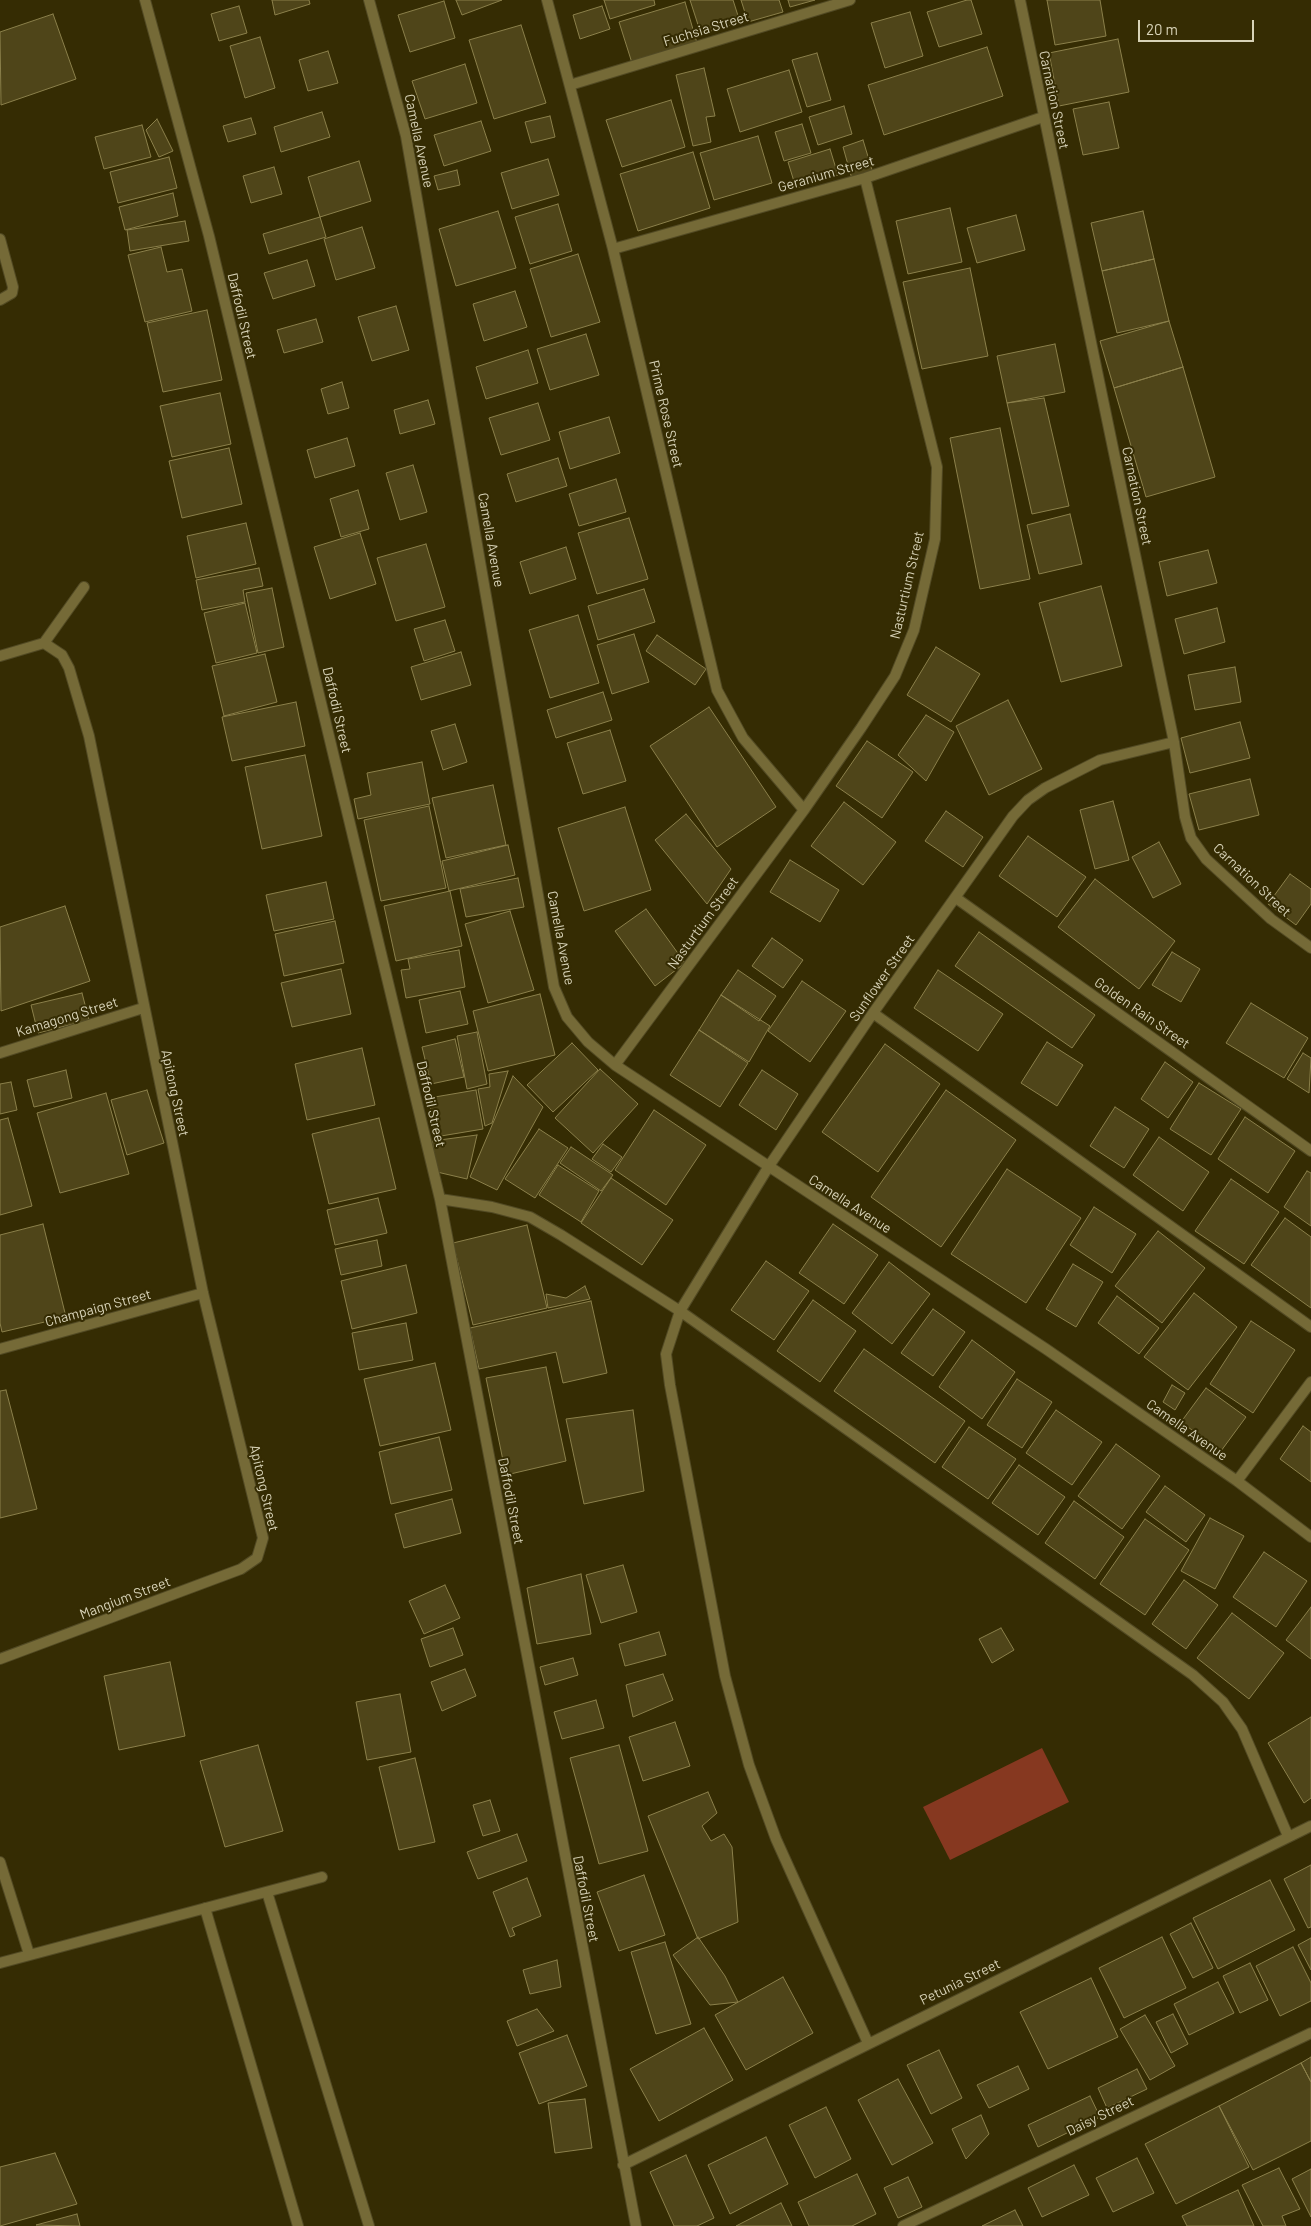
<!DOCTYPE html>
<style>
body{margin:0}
#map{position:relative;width:1311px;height:2226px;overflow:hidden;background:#352c03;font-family:Barlow,sans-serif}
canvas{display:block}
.scale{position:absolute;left:1138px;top:20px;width:116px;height:22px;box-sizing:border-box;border:2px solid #d8d3b8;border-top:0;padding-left:6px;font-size:15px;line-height:18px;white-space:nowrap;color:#d8d3b8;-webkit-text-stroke:4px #352c03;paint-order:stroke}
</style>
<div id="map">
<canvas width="1311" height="2226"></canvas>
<div class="scale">20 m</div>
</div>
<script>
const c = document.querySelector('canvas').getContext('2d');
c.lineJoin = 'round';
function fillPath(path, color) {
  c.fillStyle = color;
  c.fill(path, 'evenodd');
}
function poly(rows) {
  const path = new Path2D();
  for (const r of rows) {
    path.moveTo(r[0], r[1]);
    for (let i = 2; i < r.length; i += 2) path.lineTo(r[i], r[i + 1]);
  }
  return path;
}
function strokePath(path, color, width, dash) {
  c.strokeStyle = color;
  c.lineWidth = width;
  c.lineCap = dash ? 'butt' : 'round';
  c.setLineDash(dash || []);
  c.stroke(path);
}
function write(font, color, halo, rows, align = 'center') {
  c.font = font + ' Barlow,sans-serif';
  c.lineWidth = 4;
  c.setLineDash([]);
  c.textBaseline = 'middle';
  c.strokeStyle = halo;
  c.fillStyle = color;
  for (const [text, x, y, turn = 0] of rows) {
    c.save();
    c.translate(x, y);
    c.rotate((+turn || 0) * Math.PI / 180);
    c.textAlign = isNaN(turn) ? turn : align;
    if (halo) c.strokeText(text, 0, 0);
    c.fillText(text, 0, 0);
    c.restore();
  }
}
const green = poly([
 [1042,1748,1069,1802,950,1860,923,1807]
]);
const building = poly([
 [272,0,309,0,310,4,275,15,272,0],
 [456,0,502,0,462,15,456,0],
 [604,0,654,0,655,5,610,19,604,0],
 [690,0,733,0,740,22,701,34,690,0],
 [741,0,779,0,783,12,748,22,741,0],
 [788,0,815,0,790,7,788,0],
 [967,0,971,0,982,34,939,47,927,12,967,0],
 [1047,0,1100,0,1106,36,1055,45,1047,0],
 [444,1,455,38,410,52,398,15,444,1],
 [685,2,697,43,632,63,619,22,685,2],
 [239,6,247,33,219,41,211,14,239,6],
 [602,6,610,29,580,39,573,15,602,6],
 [910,12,923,56,885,68,871,23,910,12],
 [53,14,76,79,1,105,0,32,53,14],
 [521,25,546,103,494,119,469,40,521,25],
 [260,37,275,88,245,98,230,46,260,37],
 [1118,39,1129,92,1059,106,1049,53,1118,39],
 [987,47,1003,96,884,135,868,85,987,47],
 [328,51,338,83,308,91,299,60,328,51],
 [817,53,831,100,807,107,792,60,817,53],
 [465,64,477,103,425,119,412,81,465,64],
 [704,68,715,116,706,117,711,142,693,146,676,75,704,68],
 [789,70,802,112,740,132,727,89,789,70],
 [671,100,685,147,622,167,606,120,671,100],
 [1109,102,1119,148,1083,155,1073,109,1109,102],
 [844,106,852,134,818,145,809,117,844,106],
 [322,112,330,137,281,152,274,127,322,112],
 [550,116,555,137,531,143,525,122,550,116],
 [251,118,256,134,228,142,223,126,251,118],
 [157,119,173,151,159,157,146,130,157,119],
 [481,121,491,151,444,166,434,135,481,121],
 [802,124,811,153,784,161,775,132,802,124],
 [142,125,151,157,104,169,95,137,142,125],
 [758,136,772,183,714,200,700,153,758,136],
 [863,140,873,173,852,179,843,147,863,140],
 [830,149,838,175,796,188,788,162,830,149],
 [693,152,710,208,638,231,620,174,693,152],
 [169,157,177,188,118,203,110,172,169,157],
 [548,159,559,195,512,209,501,173,548,159],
 [359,161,371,201,320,217,308,177,359,161],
 [274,167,282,194,251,203,243,176,274,167],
 [457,170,460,185,438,190,434,176,457,170],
 [173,193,178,216,125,230,119,207,173,193],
 [558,204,572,251,530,264,515,217,558,204],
 [950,208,962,262,908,274,896,221,950,208],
 [498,211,516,268,456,286,439,229,498,211],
 [1143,211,1154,259,1102,271,1091,223,1143,211],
 [1016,215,1025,250,977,263,967,228,1016,215],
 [320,217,326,237,269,254,263,234,320,217],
 [185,221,189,241,130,251,127,230,185,221],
 [362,227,375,268,336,280,324,239,362,227],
 [161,247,167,272,182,269,192,311,145,322,128,255,161,247],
 [578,254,600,322,551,337,530,269,578,254],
 [1154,259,1169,321,1117,333,1102,271,1154,259],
 [307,260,315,286,273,299,264,273,307,260],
 [970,268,988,356,922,369,903,282,970,268],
 [515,291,527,327,484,341,473,304,515,291],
 [396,306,409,350,372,361,358,317,396,306],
 [207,310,222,380,163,392,147,323,207,310],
 [316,319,323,342,284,353,277,330,316,319],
 [1169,321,1183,367,1114,388,1100,341,1169,321],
 [586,334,599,375,550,390,537,349,586,334],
 [1055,344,1065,392,1007,403,997,356,1055,344],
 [528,350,538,383,486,399,476,367,528,350],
 [1183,367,1215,477,1146,497,1114,388,1183,367],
 [342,382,349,408,328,414,321,389,342,382],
 [220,393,231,444,172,457,160,406,220,393],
 [1044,398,1069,506,1032,514,1007,403,1044,398],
 [428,400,435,424,400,434,394,410,428,400],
 [538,403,550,440,501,455,489,418,538,403],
 [609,417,620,453,570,469,559,432,609,417],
 [1000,428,1030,579,980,589,950,438,1000,428],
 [347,438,355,466,315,478,307,450,347,438],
 [229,448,242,504,182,518,169,461,229,448],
 [558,458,567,486,516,502,507,474,558,458],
 [413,465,427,512,400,520,386,473,413,465],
 [616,479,626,512,579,526,569,494,616,479],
 [358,490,369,529,341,537,330,499,358,490],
 [1070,514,1082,564,1039,574,1027,525,1070,514],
 [629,518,648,579,597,594,578,533,629,518],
 [246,523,256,564,196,578,187,536,246,523],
 [360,533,376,584,330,599,314,547,360,533],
 [426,544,445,607,396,621,377,558,426,544],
 [566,547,576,579,530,594,520,562,566,547],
 [1208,550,1217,583,1167,596,1159,562,1208,550],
 [259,568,263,586,243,590,245,602,202,610,196,580,259,568],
 [1101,586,1122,666,1061,682,1039,603,1101,586],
 [272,588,284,647,258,653,246,593,272,588],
 [644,589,655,622,598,640,588,606,644,589],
 [245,603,257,653,216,663,204,613,245,603],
 [1217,608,1225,642,1184,654,1175,619,1217,608],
 [578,615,599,683,550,698,529,630,578,615],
 [445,620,455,651,424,661,414,629,445,620],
 [634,634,649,682,612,694,597,645,634,634],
 [657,635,706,669,695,685,646,651,657,635],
 [936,647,980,674,951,722,907,695,936,647],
 [461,652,471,685,421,700,411,667,461,652],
 [265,654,277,702,224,716,212,666,265,654],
 [1235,667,1241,702,1195,710,1188,675,1235,667],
 [603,692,612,720,556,738,547,710,603,692],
 [1008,700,1042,769,989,795,956,726,1008,700],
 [296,702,305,746,232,761,222,717,296,702],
 [709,707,776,807,717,847,650,746,709,707],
 [926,715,954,732,926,781,898,755,926,715],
 [1240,722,1250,758,1190,773,1181,738,1240,722],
 [455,724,467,762,443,770,431,731,455,724],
 [610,730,626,781,583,794,567,743,610,730],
 [867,741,913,772,882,818,836,786,867,741],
 [305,755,322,836,262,849,245,767,305,755],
 [422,762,430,804,358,819,354,799,371,795,367,773,422,762],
 [1250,779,1259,815,1199,830,1189,794,1250,779],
 [493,785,506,845,446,858,432,798,493,785],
 [1113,801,1129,860,1095,869,1080,810,1113,801],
 [844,802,896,842,863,885,811,846,844,802],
 [429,806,446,888,381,901,364,820,429,806],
 [625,807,651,890,584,911,558,828,625,807],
 [946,811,983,837,963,867,925,841,946,811],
 [686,814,731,869,707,904,655,840,686,814],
 [1028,836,1086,877,1057,917,999,876,1028,836],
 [1159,842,1181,884,1153,898,1132,857,1159,842],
 [508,845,515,875,449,891,442,861,508,845],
 [790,860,839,890,820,922,770,892,790,860],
 [1290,874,1311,889,1311,904,1296,925,1268,904,1290,874],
 [518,878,524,907,466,917,460,889,518,878],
 [1095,879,1175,941,1139,989,1058,927,1095,879],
 [326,882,334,919,274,931,266,895,326,882],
 [450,891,462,946,396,961,384,906,450,891],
 [65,906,90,981,1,1011,0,927,65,906],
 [646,909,685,963,655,986,615,931,646,909],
 [510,911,534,990,488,1003,465,924,510,911],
 [335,921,344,963,284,976,275,934,335,921],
 [979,932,1095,1015,1072,1048,955,966,979,932],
 [772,938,803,960,783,988,752,966,772,938],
 [459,950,465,987,406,998,401,970,410,969,408,959,459,950],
 [1172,952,1200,969,1181,1002,1152,985,1172,952],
 [341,969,351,1014,292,1027,281,983,341,969],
 [738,970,776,996,759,1021,721,995,738,970],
 [938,970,1003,1014,978,1051,914,1008,938,970],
 [802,981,846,1011,810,1062,768,1031,802,981],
 [460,991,468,1024,426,1033,419,1000,460,991],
 [82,993,89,1020,38,1033,31,1005,82,993],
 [540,994,555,1055,488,1071,473,1011,540,994],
 [721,995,770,1026,749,1062,699,1030,721,995],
 [1251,1003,1308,1038,1284,1078,1226,1043,1251,1003],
 [699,1030,748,1063,720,1107,670,1075,699,1030],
 [477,1032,487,1084,467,1089,457,1036,477,1032],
 [455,1039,464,1077,431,1084,422,1047,455,1039],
 [1047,1042,1083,1065,1057,1106,1021,1083,1047,1042],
 [572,1043,598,1070,553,1112,527,1085,572,1043],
 [885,1044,940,1084,878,1172,822,1132,885,1044],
 [362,1048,375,1105,307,1120,295,1064,362,1048],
 [1303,1053,1311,1058,1309,1093,1287,1079,1303,1053],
 [1165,1062,1193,1082,1168,1118,1141,1099,1165,1062],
 [600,1069,638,1104,593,1153,555,1118,600,1069],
 [66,1070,72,1098,34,1107,27,1080,66,1070],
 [762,1070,798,1094,776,1130,739,1105,762,1070],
 [508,1071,492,1123,485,1126,478,1089,490,1087,489,1074,508,1071],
 [513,1076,543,1107,497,1190,470,1177,513,1076],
 [11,1082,17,1110,0,1114,0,1084,11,1082],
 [1199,1083,1241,1109,1211,1155,1170,1129,1199,1083],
 [147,1090,164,1143,127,1155,111,1100,147,1090],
 [476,1090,483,1129,435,1137,429,1098,476,1090],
 [946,1090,1016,1140,941,1247,871,1197,946,1090],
 [106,1093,129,1174,60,1193,37,1113,106,1093],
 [1115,1107,1149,1129,1124,1168,1090,1146,1115,1107],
 [654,1110,706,1145,666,1205,615,1170,654,1110],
 [1245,1117,1295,1151,1268,1193,1218,1159,1245,1117],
 [8,1118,32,1206,0,1215,0,1120,8,1118],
 [379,1118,396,1189,329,1204,312,1134,379,1118],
 [539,1129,568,1148,535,1198,505,1179,539,1129],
 [477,1135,467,1179,437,1172,432,1141,477,1135],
 [1159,1137,1209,1172,1183,1211,1133,1175,1159,1137],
 [603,1144,622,1157,611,1172,592,1159,603,1144],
 [571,1147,613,1175,601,1191,560,1163,571,1147],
 [558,1165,599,1191,581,1222,539,1195,558,1165],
 [1007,1169,1081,1218,1026,1303,951,1254,1007,1169],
 [1307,1171,1311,1173,1311,1226,1284,1207,1307,1171],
 [611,1178,673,1220,642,1265,581,1223,611,1178],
 [1231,1179,1279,1212,1244,1264,1195,1231,1231,1179],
 [378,1198,387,1233,335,1245,327,1210,378,1198],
 [1094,1207,1136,1234,1112,1273,1070,1245,1094,1207],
 [1285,1218,1311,1237,1311,1308,1251,1265,1285,1218],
 [43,1224,66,1317,2,1332,0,1323,0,1235,43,1224],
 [833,1224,878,1255,844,1304,799,1273,833,1224],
 [527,1225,547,1308,473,1325,453,1243,527,1225],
 [1158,1231,1205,1268,1162,1323,1115,1286,1158,1231],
 [377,1240,382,1266,341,1275,335,1249,377,1240],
 [766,1261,809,1291,774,1340,731,1310,766,1261],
 [889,1262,930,1294,892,1344,852,1313,889,1262],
 [1073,1264,1103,1282,1076,1327,1046,1309,1073,1264],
 [406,1265,417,1313,352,1329,341,1281,406,1265],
 [585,1286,590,1299,548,1308,546,1294,566,1298,585,1286],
 [1194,1293,1237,1327,1188,1390,1144,1357,1194,1293],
 [1117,1296,1159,1328,1139,1354,1098,1323,1117,1296],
 [813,1300,856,1331,820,1382,777,1351,813,1300],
 [591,1301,607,1373,563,1383,556,1352,479,1369,470,1328,591,1301],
 [933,1309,965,1332,933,1376,901,1353,933,1309],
 [1251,1321,1295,1350,1253,1413,1210,1384,1251,1321],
 [406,1323,413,1360,359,1370,352,1333,406,1323],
 [972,1340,1015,1372,982,1419,939,1387,972,1340],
 [864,1349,965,1421,935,1463,834,1391,864,1349],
 [435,1363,451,1430,380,1446,364,1379,435,1363],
 [546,1367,566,1461,506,1475,486,1378,546,1367],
 [1017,1379,1052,1402,1022,1448,987,1425,1017,1379],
 [1172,1385,1185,1393,1175,1410,1163,1402,1172,1385],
 [1206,1388,1246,1417,1221,1451,1181,1422,1206,1388],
 [6,1390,37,1509,0,1518,0,1391,6,1390],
 [633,1410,644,1491,584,1504,566,1419,633,1410],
 [1056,1410,1102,1442,1072,1485,1026,1453,1056,1410],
 [1303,1426,1311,1432,1311,1482,1280,1459,1303,1426],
 [969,1427,1016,1459,988,1499,942,1467,969,1427],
 [439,1437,452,1490,391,1504,379,1452,439,1437],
 [1116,1444,1160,1476,1122,1529,1078,1496,1116,1444],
 [1019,1465,1065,1497,1038,1535,992,1503,1019,1465],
 [1165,1486,1205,1515,1186,1542,1146,1512,1165,1486],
 [452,1499,461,1533,404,1548,395,1514,452,1499],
 [1074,1501,1124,1537,1095,1579,1045,1543,1074,1501],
 [1210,1518,1244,1536,1215,1589,1181,1571,1210,1518],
 [1145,1519,1189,1550,1145,1615,1100,1584,1145,1519],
 [1264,1552,1307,1581,1276,1627,1233,1597,1264,1552],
 [623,1565,637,1612,601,1623,586,1575,623,1565],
 [581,1574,591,1634,537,1644,527,1588,581,1574],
 [1184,1580,1218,1605,1186,1649,1152,1624,1184,1580],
 [445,1585,460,1618,424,1634,409,1601,445,1585],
 [1311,1607,1311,1659,1286,1640,1311,1607],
 [1232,1613,1284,1653,1249,1699,1197,1658,1232,1613],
 [453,1628,463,1655,430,1667,421,1639,453,1628],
 [1001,1628,1014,1650,992,1663,979,1639,1001,1628],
 [659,1632,666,1655,625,1666,619,1644,659,1632],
 [573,1658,578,1675,545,1685,540,1667,573,1658],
 [170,1662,185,1736,119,1750,104,1676,170,1662],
 [465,1669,476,1696,442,1711,431,1682,465,1669],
 [663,1674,673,1700,633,1717,626,1685,663,1674],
 [400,1694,411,1752,367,1760,356,1702,400,1694],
 [596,1700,604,1728,562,1739,554,1712,596,1700],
 [1311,1717,1311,1798,1304,1803,1268,1743,1311,1717],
 [675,1722,690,1766,643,1781,629,1737,675,1722],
 [258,1745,283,1831,225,1847,200,1761,258,1745],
 [619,1745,648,1851,599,1864,570,1758,619,1745],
 [415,1758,435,1842,399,1850,379,1767,415,1758],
 [708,1792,717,1813,702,1826,711,1841,724,1834,732,1847,738,1922,698,1939,648,1816,708,1792],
 [490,1800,500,1831,483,1836,473,1805,490,1800],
 [517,1834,527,1861,478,1879,467,1852,517,1834],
 [1311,1865,1311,1927,1308,1928,1284,1879,1311,1865],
 [644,1875,665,1935,619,1951,597,1892,644,1875],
 [527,1878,541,1916,512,1928,515,1935,510,1937,493,1892,527,1878],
 [1270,1880,1295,1930,1218,1969,1193,1918,1270,1880],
 [1191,1923,1213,1968,1193,1978,1170,1934,1191,1923],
 [698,1937,725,1976,738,2002,710,2005,673,1955,698,1937],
 [1162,1937,1186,1988,1124,2018,1099,1968,1162,1937],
 [1311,1938,1311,1970,1298,1945,1311,1938],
 [665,1942,691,2024,656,2034,631,1952,665,1942],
 [1293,1947,1311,1983,1311,2001,1280,2016,1256,1966,1293,1947],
 [557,1960,561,1987,530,1994,523,1970,557,1960],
 [1250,1963,1268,2000,1240,2013,1223,1976,1250,1963],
 [783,1977,813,2033,746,2070,715,2015,783,1977],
 [1091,1978,1118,2037,1048,2069,1020,2012,1091,1978],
 [1218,1982,1234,2013,1189,2035,1174,2004,1218,1982],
 [537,2009,554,2031,517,2046,507,2021,537,2009],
 [1173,2014,1188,2044,1171,2053,1156,2022,1173,2014],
 [1145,2015,1175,2066,1150,2080,1120,2029,1145,2015],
 [704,2028,733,2080,659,2121,630,2069,704,2028],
 [567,2035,587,2086,539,2104,519,2053,567,2035],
 [939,2050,962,2098,931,2114,907,2065,939,2050],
 [1311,2057,1311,2082,1301,2063,1311,2057],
 [1301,2063,1311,2082,1311,2141,1253,2170,1219,2106,1301,2063],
 [1018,2066,1029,2089,989,2108,977,2085,1018,2066],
 [1137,2069,1147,2089,1107,2108,1098,2088,1137,2069],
 [898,2079,933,2143,892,2165,858,2100,898,2079],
 [1090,2096,1100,2117,1038,2147,1028,2125,1090,2096],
 [585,2099,592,2148,555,2153,548,2103,585,2099],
 [1219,2106,1249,2167,1176,2204,1145,2144,1219,2106],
 [826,2107,851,2159,815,2178,789,2125,826,2107],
 [981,2115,989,2134,966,2159,952,2129,981,2115],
 [766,2137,788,2184,730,2214,708,2165,766,2137],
 [55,2153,77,2204,0,2226,0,2167,55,2153],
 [686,2155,714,2218,697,2226,674,2226,650,2172,686,2155],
 [1137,2158,1154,2193,1113,2212,1096,2178,1137,2158],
 [1074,2165,1089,2195,1042,2217,1028,2188,1074,2165],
 [1279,2168,1300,2209,1282,2216,1286,2226,1263,2226,1242,2185,1279,2168],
 [1311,2169,1311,2217,1292,2179,1311,2169],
 [857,2174,876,2214,852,2226,809,2226,798,2202,857,2174],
 [908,2177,922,2207,898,2218,884,2188,908,2177],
 [1238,2190,1254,2226,1187,2226,1182,2216,1238,2190],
 [781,2203,792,2226,736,2226,781,2203],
 [1015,2210,1023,2226,982,2226,1015,2210],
 [77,2214,80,2226,36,2225,77,2214]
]);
const street = poly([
 [145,0,209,236,440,1199,636,2226],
 [369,0,406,136,554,987,567,1017,588,1042,615,1065,1046,1349,1237,1481,1311,1537],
 [547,0,613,249,717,690,743,738,804,810],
 [1020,0,1174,742,1185,817,1191,838,1206,859,1271,919,1311,948],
 [570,85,850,0],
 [0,239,13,287,12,293,0,300],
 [613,249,865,178,1043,117],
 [0,656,44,643,84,587],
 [956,898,1311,1151],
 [873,1013,1311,1327],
 [0,1053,143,1008],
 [615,1065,804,810,861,728,895,676,914,630,935,539,937,467,865,178],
 [440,1199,492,1207,530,1217,561,1235,680,1311,1193,1675,1223,1702,1242,1729,1288,1836],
 [0,1349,203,1293],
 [1237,1481,1311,1382],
 [0,1659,241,1569,257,1558,263,1538,203,1293,89,736,69,668,62,655,44,643],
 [0,1862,29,1954],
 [267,1892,369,2226],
 [205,1908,298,2226],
 [0,1963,322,1877],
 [868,2043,776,1839,749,1765,725,1676,670,1385,666,1354,680,1311,769,1166,873,1013,1013,816,1028,800,1045,788,1100,760,1174,742],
 [623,2165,1311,1826],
 [903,2226,1311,2033]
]);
const streetNames = [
 ["Fuchsia Street",706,29,-17],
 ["Carnation Street",1054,100,78],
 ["Camella Avenue",419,141,78],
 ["Geranium Street",826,174,-16],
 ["Daffodil Street",242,316,77],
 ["Prime Rose Street",666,414,77],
 ["Carnation Street",1137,496,78],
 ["Camella Avenue",491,540,80],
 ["Nasturtium Street",907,585,-77],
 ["Daffodil Street",337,710,77],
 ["Carnation Street",1252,880,43],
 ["Nasturtium Street",703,923,-54],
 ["Camella Avenue",561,938,79],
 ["Sunflower Street",882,978,-55],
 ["Golden Rain Street",1142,1013,35],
 ["Kamagong Street",67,1017,-17],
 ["Apitong Street",175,1093,78],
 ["Daffodil Street",431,1104,77],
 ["Camella Avenue",850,1204,33],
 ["Champaign Street",98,1308,-15],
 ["Camella Avenue",1187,1430,35],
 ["Apitong Street",264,1488,77],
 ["Daffodil Street",511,1501,79],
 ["Mangium Street",125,1598,-21],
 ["Daffodil Street",586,1899,79],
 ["Petunia Street",960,1982,-26],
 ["Daisy Street",1100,2116,-26]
];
fillPath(green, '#863820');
fillPath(building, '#4f4519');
strokePath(building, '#8b804b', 1);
strokePath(street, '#524a24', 12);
strokePath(street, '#756a37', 10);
write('14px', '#d8d3b8', '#352c03', streetNames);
</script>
